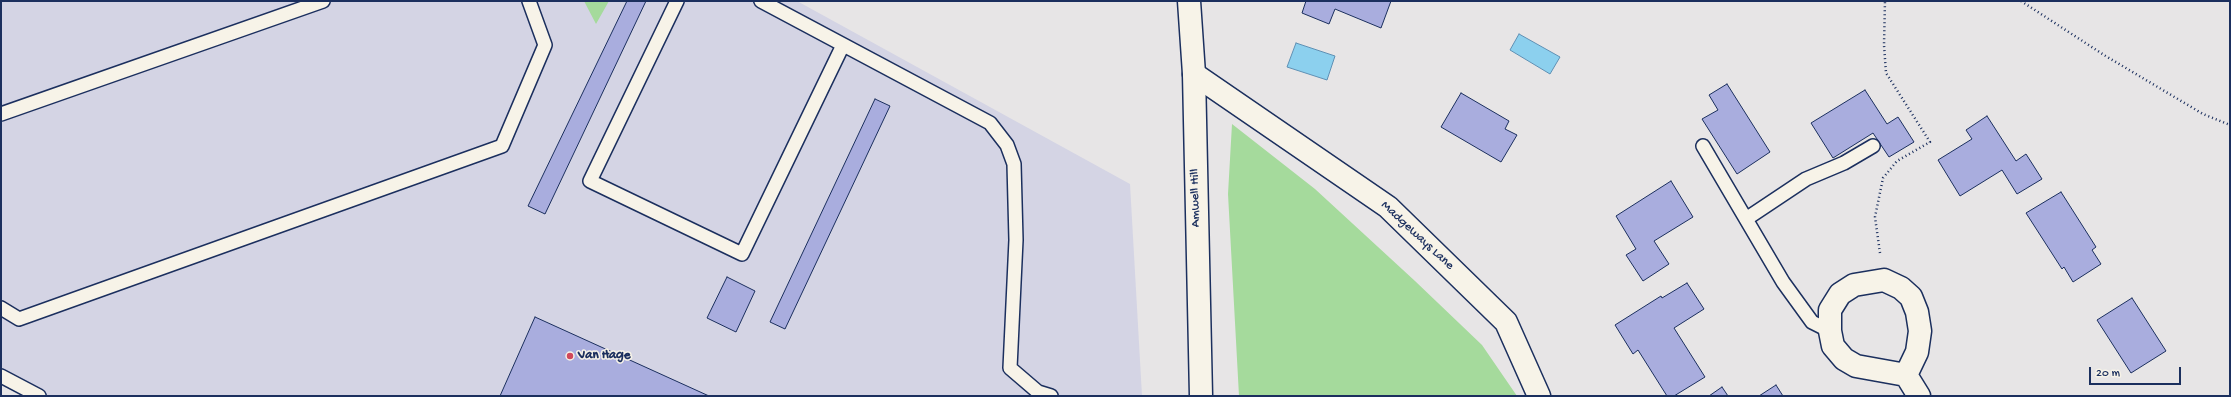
<!DOCTYPE html>
<style>
body{margin:0}
#map{position:relative;width:2231px;height:397px;overflow:hidden;background:#e7e5e6;font-family:"Gochi Hand",sans-serif}
canvas{display:block}
.frame{position:absolute;inset:0;border:2px solid #1b2f5e;pointer-events:none}
.scale{position:absolute;left:2089px;top:367px;width:92px;height:18px;box-sizing:border-box;border:2px solid #1b2f5e;border-top:0;padding-left:5px;font-size:12px;line-height:14px;white-space:nowrap;color:#1b2f5e;-webkit-text-stroke:3px #f7f3e8;paint-order:stroke}
</style>
<div id="map">
<canvas width="2231" height="397"></canvas>
<div class="frame"></div>
<div class="scale">20 m</div>
</div>
<script>
const c = document.querySelector('canvas').getContext('2d');
c.lineJoin = 'round';
function fillPath(path, color) {
  c.fillStyle = color;
  c.fill(path, 'evenodd');
}
function poly(rows) {
  const path = new Path2D();
  for (const r of rows) {
    path.moveTo(r[0], r[1]);
    for (let i = 2; i < r.length; i += 2) path.lineTo(r[i], r[i + 1]);
  }
  return path;
}
function strokePath(path, color, width, dash) {
  c.strokeStyle = color;
  c.lineWidth = width;
  c.lineCap = dash ? 'butt' : 'round';
  c.setLineDash(dash || []);
  c.stroke(path);
}
function write(font, color, halo, rows, align = 'center') {
  c.font = font + ' "Gochi Hand",sans-serif';
  c.lineWidth = 3;
  c.setLineDash([]);
  c.textBaseline = 'middle';
  c.strokeStyle = halo;
  c.fillStyle = color;
  for (const [text, x, y, turn = 0] of rows) {
    c.save();
    c.translate(x, y);
    c.rotate((+turn || 0) * Math.PI / 180);
    c.textAlign = isNaN(turn) ? turn : align;
    if (halo) c.strokeText(text, 0, 0);
    c.fillText(text, 0, 0);
    c.restore();
  }
}
const built = poly([
 [1,1,797,1,1130,184,1142,396,34,396,1,377]
]);
const green = poly([
 [584,1,609,1,596,24],
 [1232,124,1315,189,1415,281,1482,345,1517,396,1239,396,1228,194]
]);
const water = poly([
 [1519,34,1560,57,1550,74,1510,50,1519,34],
 [1296,43,1335,56,1327,80,1287,67,1296,43]
]);
const building = poly([
 [627,1,646,1,545,214,528,206,627,1],
 [1306,1,1391,1,1381,28,1335,9,1329,24,1302,13,1306,1],
 [1727,84,1770,152,1737,174,1702,119,1718,110,1709,95,1727,84],
 [1865,90,1887,124,1898,117,1914,142,1889,157,1873,133,1833,158,1811,123,1865,90],
 [1461,93,1509,121,1505,129,1517,135,1501,162,1441,127,1461,93],
 [875,99,890,106,785,329,770,322,875,99],
 [1987,116,2016,161,2026,154,2042,179,2017,194,2002,170,1960,196,1938,160,1972,139,1966,130,1987,116],
 [1671,181,1693,217,1654,241,1669,264,1643,281,1626,255,1636,249,1616,216,1671,181],
 [2061,192,2096,247,2092,250,2101,264,2073,282,2064,267,2062,269,2026,213,2061,192],
 [727,277,755,291,736,332,707,318,727,277],
 [1687,283,1704,309,1674,328,1705,377,1674,396,1667,396,1638,350,1633,354,1615,325,1661,296,1662,298,1687,283],
 [2132,298,2166,351,2131,373,2097,320,2132,298],
 [535,317,709,396,500,396,535,317],
 [1776,385,1783,396,1759,396,1776,385],
 [1722,387,1728,396,1709,396,1722,387]
]);
const path = poly([
 [2021,1,2104,55,2203,114,2230,125],
 [1880,253,1875,217,1883,178,1897,161,1930,142,1886,73,1884,45,1885,1]
]);
const service = poly([
 [677,1,590,181,742,254,843,45],
 [761,1,990,123,1007,145,1014,164,1016,240,1010,368,1038,392,1051,396],
 [1,114,323,1],
 [1703,146,1783,282,1812,322,1830,331],
 [1746,219,1806,179,1844,163,1873,146],
 [1,308,19,319,502,146,545,45,529,1],
 [1,376,39,396]
]);
const minor = poly([
 [1194,74,1388,207,1506,322,1539,396],
 [1906,375,1917,352,1920,331,1917,312,1911,297,1901,288,1884,280,1854,285,1840,294,1830,310,1830,331,1833,346,1844,359,1856,366,1906,375,1919,396]
]);
const primary = poly([
 [1189,1,1194,74,1201,396]
]);
const markers = [
 [570,356,4,"#d1495b"]
];
const streetNames = [
 ["Amwell Hill",1196,198,-91],
 ["Madgeways Lane",1417,236,43]
];
const poiNames = [
 ["Van Hage",578,356]
];
fillPath(built, '#d4d4e4');
fillPath(green, '#a5da9c');
fillPath(water, '#8cd0ee');
strokePath(water, '#5f90b4', 1);
fillPath(building, '#a9adde');
strokePath(building, '#1b2f5e', 1);
strokePath(service, '#1b2f5e', 16);
strokePath(minor, '#1b2f5e', 25);
strokePath(primary, '#1b2f5e', 25);
strokePath(path, '#1b2f5e', 2.5, [1, 3]);
strokePath(service, '#f7f3e8', 13);
strokePath(minor, '#f7f3e8', 22);
strokePath(primary, '#f7f3e8', 22);
for (const [x, y, r, color] of markers) {
  const dot = new Path2D();
  dot.arc(x, y, r, 0, 2 * Math.PI);
  c.fillStyle = color;
  c.fill(dot);
  strokePath(dot, '#f7f3e8', 1.5);
}
write('13px', '#1b2f5e', '#f7f3e8', streetNames);
write('bold 13px', '#1b2f5e', '#f7f3e8', poiNames, 'left');
</script>
